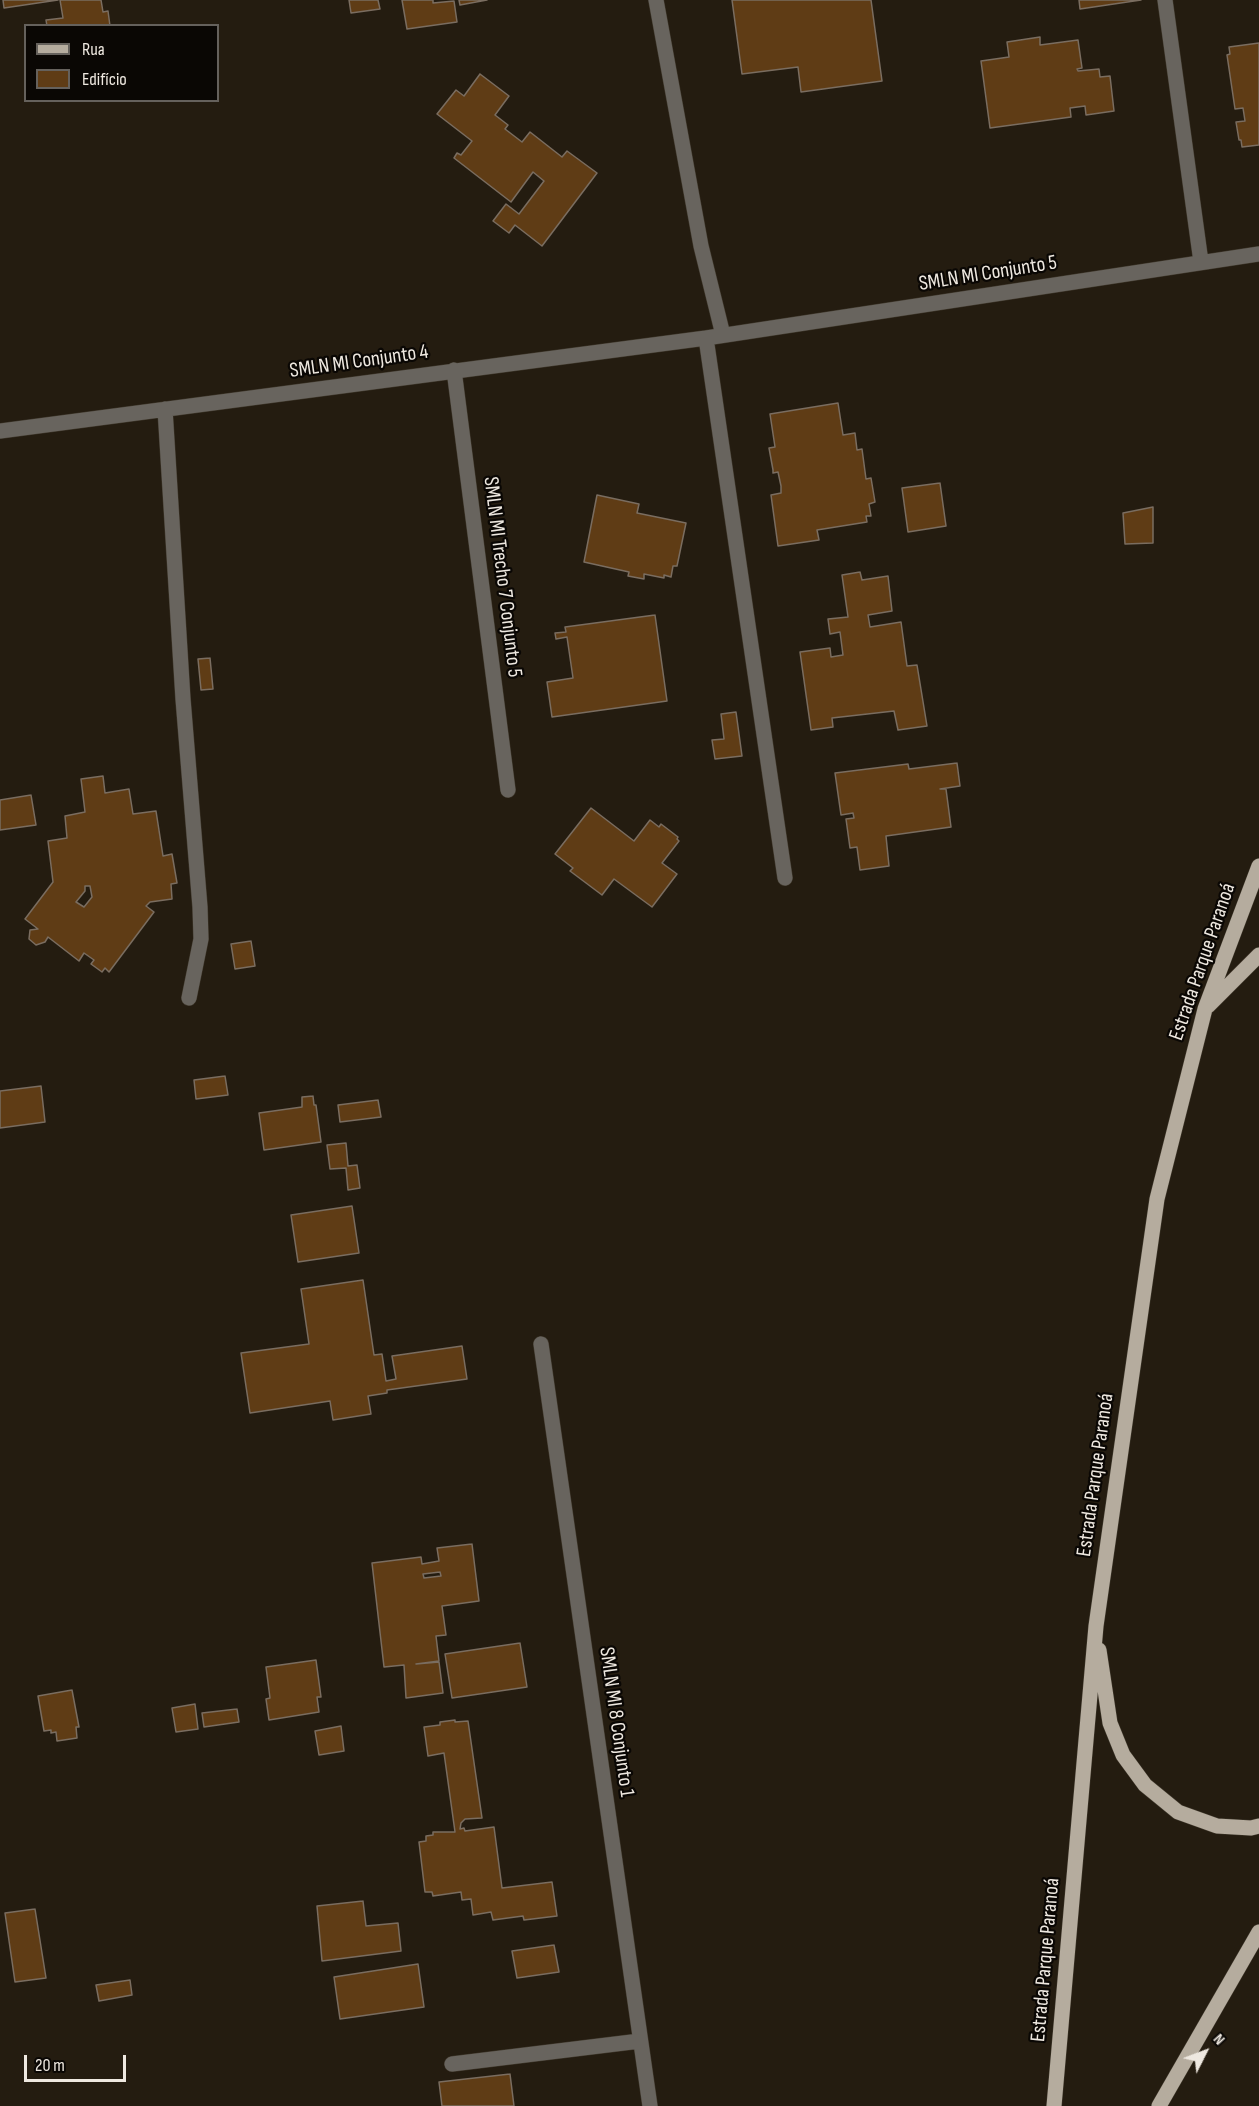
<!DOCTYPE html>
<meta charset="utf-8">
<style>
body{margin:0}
#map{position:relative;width:1259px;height:2106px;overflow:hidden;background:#241c10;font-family:"Sofia Sans Condensed",sans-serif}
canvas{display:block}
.legend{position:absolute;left:24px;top:24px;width:195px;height:78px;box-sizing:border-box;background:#0a0704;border:2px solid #65615c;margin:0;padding:8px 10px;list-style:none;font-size:18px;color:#eee8e0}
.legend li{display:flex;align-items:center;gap:12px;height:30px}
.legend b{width:30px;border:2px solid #65615c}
.north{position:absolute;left:1175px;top:2022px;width:60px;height:60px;-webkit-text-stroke:4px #0a0704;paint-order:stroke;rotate:48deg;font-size:16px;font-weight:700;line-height:24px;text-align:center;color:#eee8e0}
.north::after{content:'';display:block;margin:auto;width:21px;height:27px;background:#eee8e0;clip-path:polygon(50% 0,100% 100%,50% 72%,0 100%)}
.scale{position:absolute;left:24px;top:2055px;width:102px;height:27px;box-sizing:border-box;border:3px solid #eee8e0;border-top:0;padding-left:8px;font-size:18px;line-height:21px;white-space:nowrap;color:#eee8e0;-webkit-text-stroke:4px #0a0704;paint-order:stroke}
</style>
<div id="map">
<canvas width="1259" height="2106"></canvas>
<ul class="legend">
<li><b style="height:8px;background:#b5ac9e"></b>Rua</li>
<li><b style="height:16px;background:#5f3c15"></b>Edifício</li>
</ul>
<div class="north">N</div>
<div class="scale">20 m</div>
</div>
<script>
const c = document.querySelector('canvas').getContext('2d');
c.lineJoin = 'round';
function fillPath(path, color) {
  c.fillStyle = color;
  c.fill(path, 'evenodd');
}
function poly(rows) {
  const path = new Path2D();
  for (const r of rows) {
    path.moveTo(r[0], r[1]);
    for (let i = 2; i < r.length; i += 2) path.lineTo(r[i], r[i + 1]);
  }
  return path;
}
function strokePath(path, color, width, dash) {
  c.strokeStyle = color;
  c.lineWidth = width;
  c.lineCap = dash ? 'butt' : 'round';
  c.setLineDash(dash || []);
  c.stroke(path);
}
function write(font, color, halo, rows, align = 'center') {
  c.font = font + ' "Sofia Sans Condensed",sans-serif';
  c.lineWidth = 4.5;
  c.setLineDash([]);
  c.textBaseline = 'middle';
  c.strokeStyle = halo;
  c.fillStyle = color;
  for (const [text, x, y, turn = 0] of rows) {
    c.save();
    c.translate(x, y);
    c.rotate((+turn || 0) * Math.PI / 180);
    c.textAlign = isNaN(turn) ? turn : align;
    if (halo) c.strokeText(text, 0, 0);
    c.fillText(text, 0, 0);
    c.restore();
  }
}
const building = poly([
 [3,0,58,0,4,8,3,0],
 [60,0,101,0,103,12,108,11,110,26,47,26,46,20,63,18,60,0],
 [349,0,378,0,380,9,351,13,349,0],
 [402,0,433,0,433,3,454,1,457,22,407,29,402,0],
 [487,0,460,5,459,0,487,0],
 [732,0,871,0,882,81,801,92,798,67,742,74,732,0],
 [1079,0,1141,0,1080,9,1079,0],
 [1040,37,1040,45,1078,40,1082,68,1077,69,1078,71,1099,69,1100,77,1110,76,1114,111,1086,115,1085,106,1070,108,1071,117,990,128,981,61,1009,57,1007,42,1040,37],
 [1259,43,1259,145,1242,147,1241,140,1239,140,1236,122,1245,121,1243,108,1235,109,1227,55,1230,54,1229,47,1259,43],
 [480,74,509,96,495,115,508,125,505,129,522,142,530,132,562,157,567,151,597,173,542,246,515,225,509,233,493,221,506,204,519,214,544,181,533,172,511,202,454,158,457,153,461,155,472,141,437,114,456,90,464,96,480,74],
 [838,403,843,435,855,433,857,450,862,449,866,479,871,478,875,502,869,504,871,516,866,516,867,522,817,530,819,540,778,546,771,495,781,493,781,486,778,472,773,473,773,470,769,448,775,447,770,414,838,403],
 [940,483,946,526,908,532,902,488,940,483],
 [597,495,639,504,637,513,686,523,677,566,673,566,671,577,664,575,664,578,644,574,644,579,628,576,629,572,584,562,597,495],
 [1153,507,1153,543,1125,544,1123,513,1153,507],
 [860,572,862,580,888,576,892,611,868,615,870,627,901,622,907,666,917,665,927,726,898,730,894,711,832,718,833,727,811,730,800,652,830,648,831,657,843,655,840,632,830,634,828,619,848,617,842,575,860,572],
 [655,615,667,701,552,717,547,682,573,678,567,637,556,639,555,633,566,632,565,627,655,615],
 [210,658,213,689,201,690,198,659,210,658],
 [736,712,742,756,715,759,712,740,724,739,721,714,736,712],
 [957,763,960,786,940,789,946,789,951,827,886,836,889,866,860,870,857,847,850,848,846,819,854,818,853,813,841,815,835,773,908,764,909,769,957,763],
 [103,776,105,793,129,789,133,814,156,811,163,856,172,854,177,883,171,884,172,899,150,902,146,906,154,912,109,972,105,968,102,972,91,964,94,960,84,953,79,961,48,937,45,942,36,945,29,939,30,930,38,929,25,919,53,882,48,841,67,838,65,816,85,812,81,779,103,776],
 [85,886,90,886,92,897,84,907,76,902,85,891,85,886],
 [31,795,36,825,0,830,0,800,31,795],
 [591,808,634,841,650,820,659,827,661,824,678,837,677,839,679,841,662,863,677,874,652,907,614,879,602,895,570,871,573,868,555,854,591,808],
 [251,941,255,966,235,969,231,944,251,941],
 [225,1076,228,1095,196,1099,194,1080,225,1076],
 [41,1086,45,1122,0,1128,0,1091,41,1086],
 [313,1096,314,1105,316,1105,321,1142,264,1150,259,1113,302,1107,302,1097,313,1096],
 [378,1100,381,1117,340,1122,338,1105,378,1100],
 [346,1143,348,1166,357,1165,360,1188,348,1190,346,1168,330,1169,327,1145,346,1143],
 [352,1206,359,1253,298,1262,291,1215,352,1206],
 [363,1280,374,1355,382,1354,386,1381,396,1379,392,1356,462,1346,467,1379,387,1390,387,1393,368,1396,371,1414,333,1420,330,1401,250,1413,241,1353,309,1344,301,1289,363,1280],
 [472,1544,479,1601,442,1606,446,1635,436,1636,439,1661,416,1664,439,1662,443,1693,406,1698,404,1665,384,1667,372,1563,421,1557,422,1564,439,1561,437,1548,472,1544],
 [440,1572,441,1576,424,1578,423,1574,440,1572],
 [520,1643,527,1687,452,1698,445,1654,520,1643],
 [316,1660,321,1697,317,1697,319,1712,269,1720,266,1699,270,1698,266,1667,316,1660],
 [72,1690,79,1727,76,1727,77,1738,57,1741,56,1732,51,1733,51,1730,44,1731,38,1696,72,1690],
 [195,1704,198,1729,176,1732,172,1708,195,1704],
 [237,1709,239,1722,204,1727,202,1713,237,1709],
 [455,1720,455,1722,468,1721,482,1818,465,1819,461,1823,460,1829,464,1828,465,1831,494,1827,502,1888,552,1882,557,1916,524,1920,523,1916,493,1920,491,1912,473,1915,471,1899,462,1900,461,1892,433,1896,432,1892,425,1892,419,1842,426,1841,426,1836,433,1835,433,1832,455,1832,444,1753,428,1756,424,1727,440,1725,440,1722,455,1720],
 [341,1726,344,1751,319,1755,315,1731,341,1726],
 [363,1901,366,1926,398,1923,401,1951,322,1961,317,1906,363,1901],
 [35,1909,46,1978,15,1982,5,1913,35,1909],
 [554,1945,559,1972,517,1978,512,1951,554,1945],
 [418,1964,424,2007,340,2019,334,1977,418,1964],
 [130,1980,132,1995,99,2001,96,1985,130,1980],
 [510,2074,514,2106,442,2106,439,2082,510,2074]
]);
const minor = poly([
 [656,0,701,246,723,335],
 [1165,0,1201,262],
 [706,338,785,878],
 [454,370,508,790],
 [165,409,183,699,200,907,201,939,189,998],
 [0,431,706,338,1259,254],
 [541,1344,650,2106],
 [452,2064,640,2041]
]);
const major = poly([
 [1208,1006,1259,955],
 [1099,1650,1110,1723,1123,1755,1145,1785,1178,1812,1217,1826,1251,1828,1259,1826],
 [1054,2106,1096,1626,1157,1199,1205,1009,1259,866],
 [1159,2106,1259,1932]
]);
const streetNames = [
 ["SMLN MI Conjunto 5",988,274,-9],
 ["SMLN MI Conjunto 4",359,362,-8],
 ["SMLN MI Trecho 7 Conjunto 5",502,577,83],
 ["Estrada Parque Paranoá",1203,962,-71],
 ["Estrada Parque Paranoá",1096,1475,-82],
 ["SMLN MI 8 Conjunto 1",616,1722,82],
 ["Estrada Parque Paranoá",1046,1960,-85]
];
fillPath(building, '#5f3c15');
strokePath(building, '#7a6d60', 1.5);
strokePath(minor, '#40392d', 16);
strokePath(major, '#40392d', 16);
strokePath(minor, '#68645e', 15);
strokePath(major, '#b5ac9e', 15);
write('21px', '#eee8e0', '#0a0704', streetNames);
</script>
